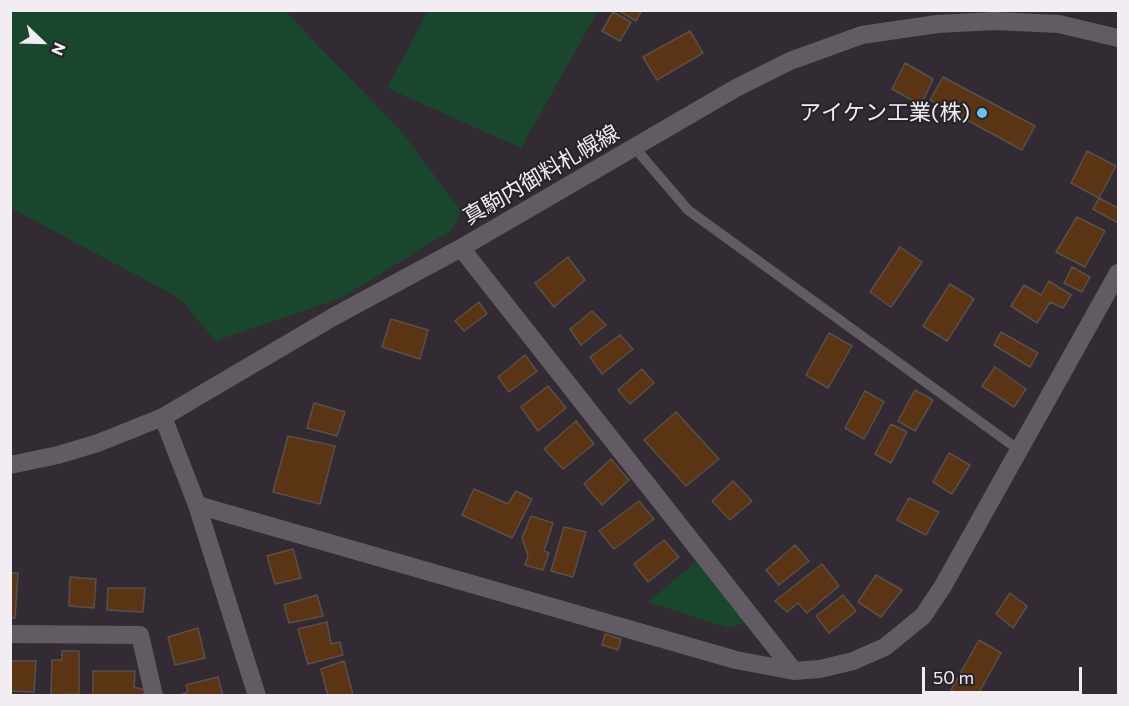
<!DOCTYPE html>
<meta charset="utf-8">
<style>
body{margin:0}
#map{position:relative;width:1129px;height:706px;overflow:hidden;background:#322b33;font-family:Commissioner,sans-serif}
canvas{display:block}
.frame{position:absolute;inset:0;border:12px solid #f1edf3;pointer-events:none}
.north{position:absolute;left:12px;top:12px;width:60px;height:60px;-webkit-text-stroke:4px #282229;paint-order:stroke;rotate:113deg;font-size:16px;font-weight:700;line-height:24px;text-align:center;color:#f1edf3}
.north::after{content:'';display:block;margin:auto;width:21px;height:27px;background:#f1edf3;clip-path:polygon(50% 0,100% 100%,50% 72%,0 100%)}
.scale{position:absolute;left:922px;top:667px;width:160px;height:27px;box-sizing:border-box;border:3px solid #f1edf3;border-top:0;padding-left:8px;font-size:18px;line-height:21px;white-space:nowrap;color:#f1edf3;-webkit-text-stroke:4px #282229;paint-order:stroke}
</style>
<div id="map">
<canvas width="1129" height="706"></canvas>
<div class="frame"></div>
<div class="north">N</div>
<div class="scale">50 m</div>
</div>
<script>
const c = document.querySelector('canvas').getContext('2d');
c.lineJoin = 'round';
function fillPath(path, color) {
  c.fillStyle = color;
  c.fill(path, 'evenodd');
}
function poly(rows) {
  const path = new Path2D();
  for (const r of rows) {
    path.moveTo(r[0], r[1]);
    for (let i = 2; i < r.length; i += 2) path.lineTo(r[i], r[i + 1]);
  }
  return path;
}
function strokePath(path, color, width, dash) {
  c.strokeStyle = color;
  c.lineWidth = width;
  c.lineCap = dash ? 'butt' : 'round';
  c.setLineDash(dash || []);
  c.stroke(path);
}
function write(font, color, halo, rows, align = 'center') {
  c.font = font + ' Commissioner,"Noto Sans JP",sans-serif';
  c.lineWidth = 4.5;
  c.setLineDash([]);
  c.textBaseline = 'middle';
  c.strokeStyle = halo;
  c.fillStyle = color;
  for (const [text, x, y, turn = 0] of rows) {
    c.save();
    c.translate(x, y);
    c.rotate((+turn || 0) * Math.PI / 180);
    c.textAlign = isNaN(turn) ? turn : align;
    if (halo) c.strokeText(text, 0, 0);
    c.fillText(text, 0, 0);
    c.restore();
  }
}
const green = poly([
 [10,11,285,11,402,132,461,211,453,229,343,297,216,341,179,298,11,208],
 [428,11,428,10,598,11,521,148,387,88],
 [702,557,745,623,729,628,648,602]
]);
const building = poly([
 [618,10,642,10,636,21,618,10],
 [613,12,631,22,620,41,602,31,613,12],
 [690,31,703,53,657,80,643,57,690,31],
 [905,63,933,79,921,105,892,89,905,63],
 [943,77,1035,126,1022,150,930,100,943,77],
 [1087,151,1116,166,1099,198,1071,183,1087,151],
 [1099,198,1118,208,1118,223,1093,209,1099,198],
 [1077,217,1105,231,1085,267,1056,252,1077,217],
 [900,247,922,262,891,307,870,292,900,247],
 [568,257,585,280,554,307,535,283,568,257],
 [1072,267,1090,277,1082,292,1064,283,1072,267],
 [1049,281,1071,295,1063,308,1050,302,1037,323,1011,306,1024,285,1041,295,1049,281],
 [950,284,974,299,947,341,923,326,950,284],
 [479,302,487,314,464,331,455,321,479,302],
 [592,311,606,325,581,345,570,329,592,311],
 [391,319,428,330,420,359,382,347,391,319],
 [1001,332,1038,353,1030,367,994,345,1001,332],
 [829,333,852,346,828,388,806,375,829,333],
 [620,335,633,349,602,374,590,357,620,335],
 [525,355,537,371,509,392,498,377,525,355],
 [995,367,1026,389,1014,407,982,386,995,367],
 [642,369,654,383,630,404,618,390,642,369],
 [548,386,566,408,538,431,521,407,548,386],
 [915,390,933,400,915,431,898,421,915,390],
 [865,391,884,402,864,439,845,428,865,391],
 [314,403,345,412,337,436,307,428,314,403],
 [676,412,719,459,686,486,644,440,676,412],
 [576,421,594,444,563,469,544,449,576,421],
 [891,424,907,432,891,463,875,454,891,424],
 [288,436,335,446,320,504,273,492,288,436],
 [949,453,970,465,952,494,933,482,949,453],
 [611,459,629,480,602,505,584,484,611,459],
 [733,481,752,501,730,520,712,501,733,481],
 [474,489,508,504,516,491,532,499,512,538,462,515,474,489],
 [909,498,939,512,926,535,897,520,909,498],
 [639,501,654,519,614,549,599,531,639,501],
 [531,516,553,523,544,551,549,553,543,570,525,565,528,555,522,538,531,516],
 [564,527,586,532,573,577,551,571,564,527],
 [664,540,679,557,648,582,634,564,664,540],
 [795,545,809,561,779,585,766,570,795,545],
 [293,549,301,578,275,584,267,556,293,549],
 [822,564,839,586,807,613,798,603,787,612,775,601,822,564],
 [10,573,18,573,15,618,10,618,10,573],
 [876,575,902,590,881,617,858,602,876,575],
 [70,577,96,579,94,608,69,606,70,577],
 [108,588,145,588,143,612,107,610,108,588],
 [1010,593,1027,606,1013,628,996,614,1010,593],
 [317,595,323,616,289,623,284,605,317,595],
 [843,595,856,611,829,633,816,616,843,595],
 [327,622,331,644,340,642,343,655,308,664,298,629,327,622],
 [198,628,205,658,175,665,168,637,198,628],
 [605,634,621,639,618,650,602,645,605,634],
 [979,640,1001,653,977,696,961,696,951,690,979,640],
 [62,651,79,651,79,694,51,695,52,660,62,660,62,651],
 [10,661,36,661,34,692,10,691,10,661],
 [344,661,353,695,328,696,321,669,344,661],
 [93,671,135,671,134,687,145,690,144,696,93,695,93,671],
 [218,677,223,696,177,696,188,692,186,685,218,677]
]);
const lane = poly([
 [635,148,688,210,1019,450]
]);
const street = poly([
 [461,248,794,671],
 [163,417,197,505,257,696],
 [197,505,736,660,794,671,820,669,853,661,885,647,923,616,943,586,1118,273],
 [10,634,140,635,154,696]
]);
const secondary = poly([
 [10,465,58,455,98,443,163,417,333,317,461,248,736,88,790,61,862,35,937,24,995,21,1059,24,1118,38]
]);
const markers = [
 [982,113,6,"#66c4ef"]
];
const poiNames = [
 ["アイケン工業(株)",970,113]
];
const streetNames = [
 ["真駒内御料札幌線",541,175,-30]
];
fillPath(green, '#19472d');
fillPath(building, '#5a3413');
strokePath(building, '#595049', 1.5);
strokePath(lane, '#625b64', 10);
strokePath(street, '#625b64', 18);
strokePath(secondary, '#625b64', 18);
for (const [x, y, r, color] of markers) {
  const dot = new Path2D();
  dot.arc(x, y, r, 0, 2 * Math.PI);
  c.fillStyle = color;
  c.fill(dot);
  strokePath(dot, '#282229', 2);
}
write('22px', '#f1edf3', '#282229', poiNames, 'right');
write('22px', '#f1edf3', '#282229', streetNames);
</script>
